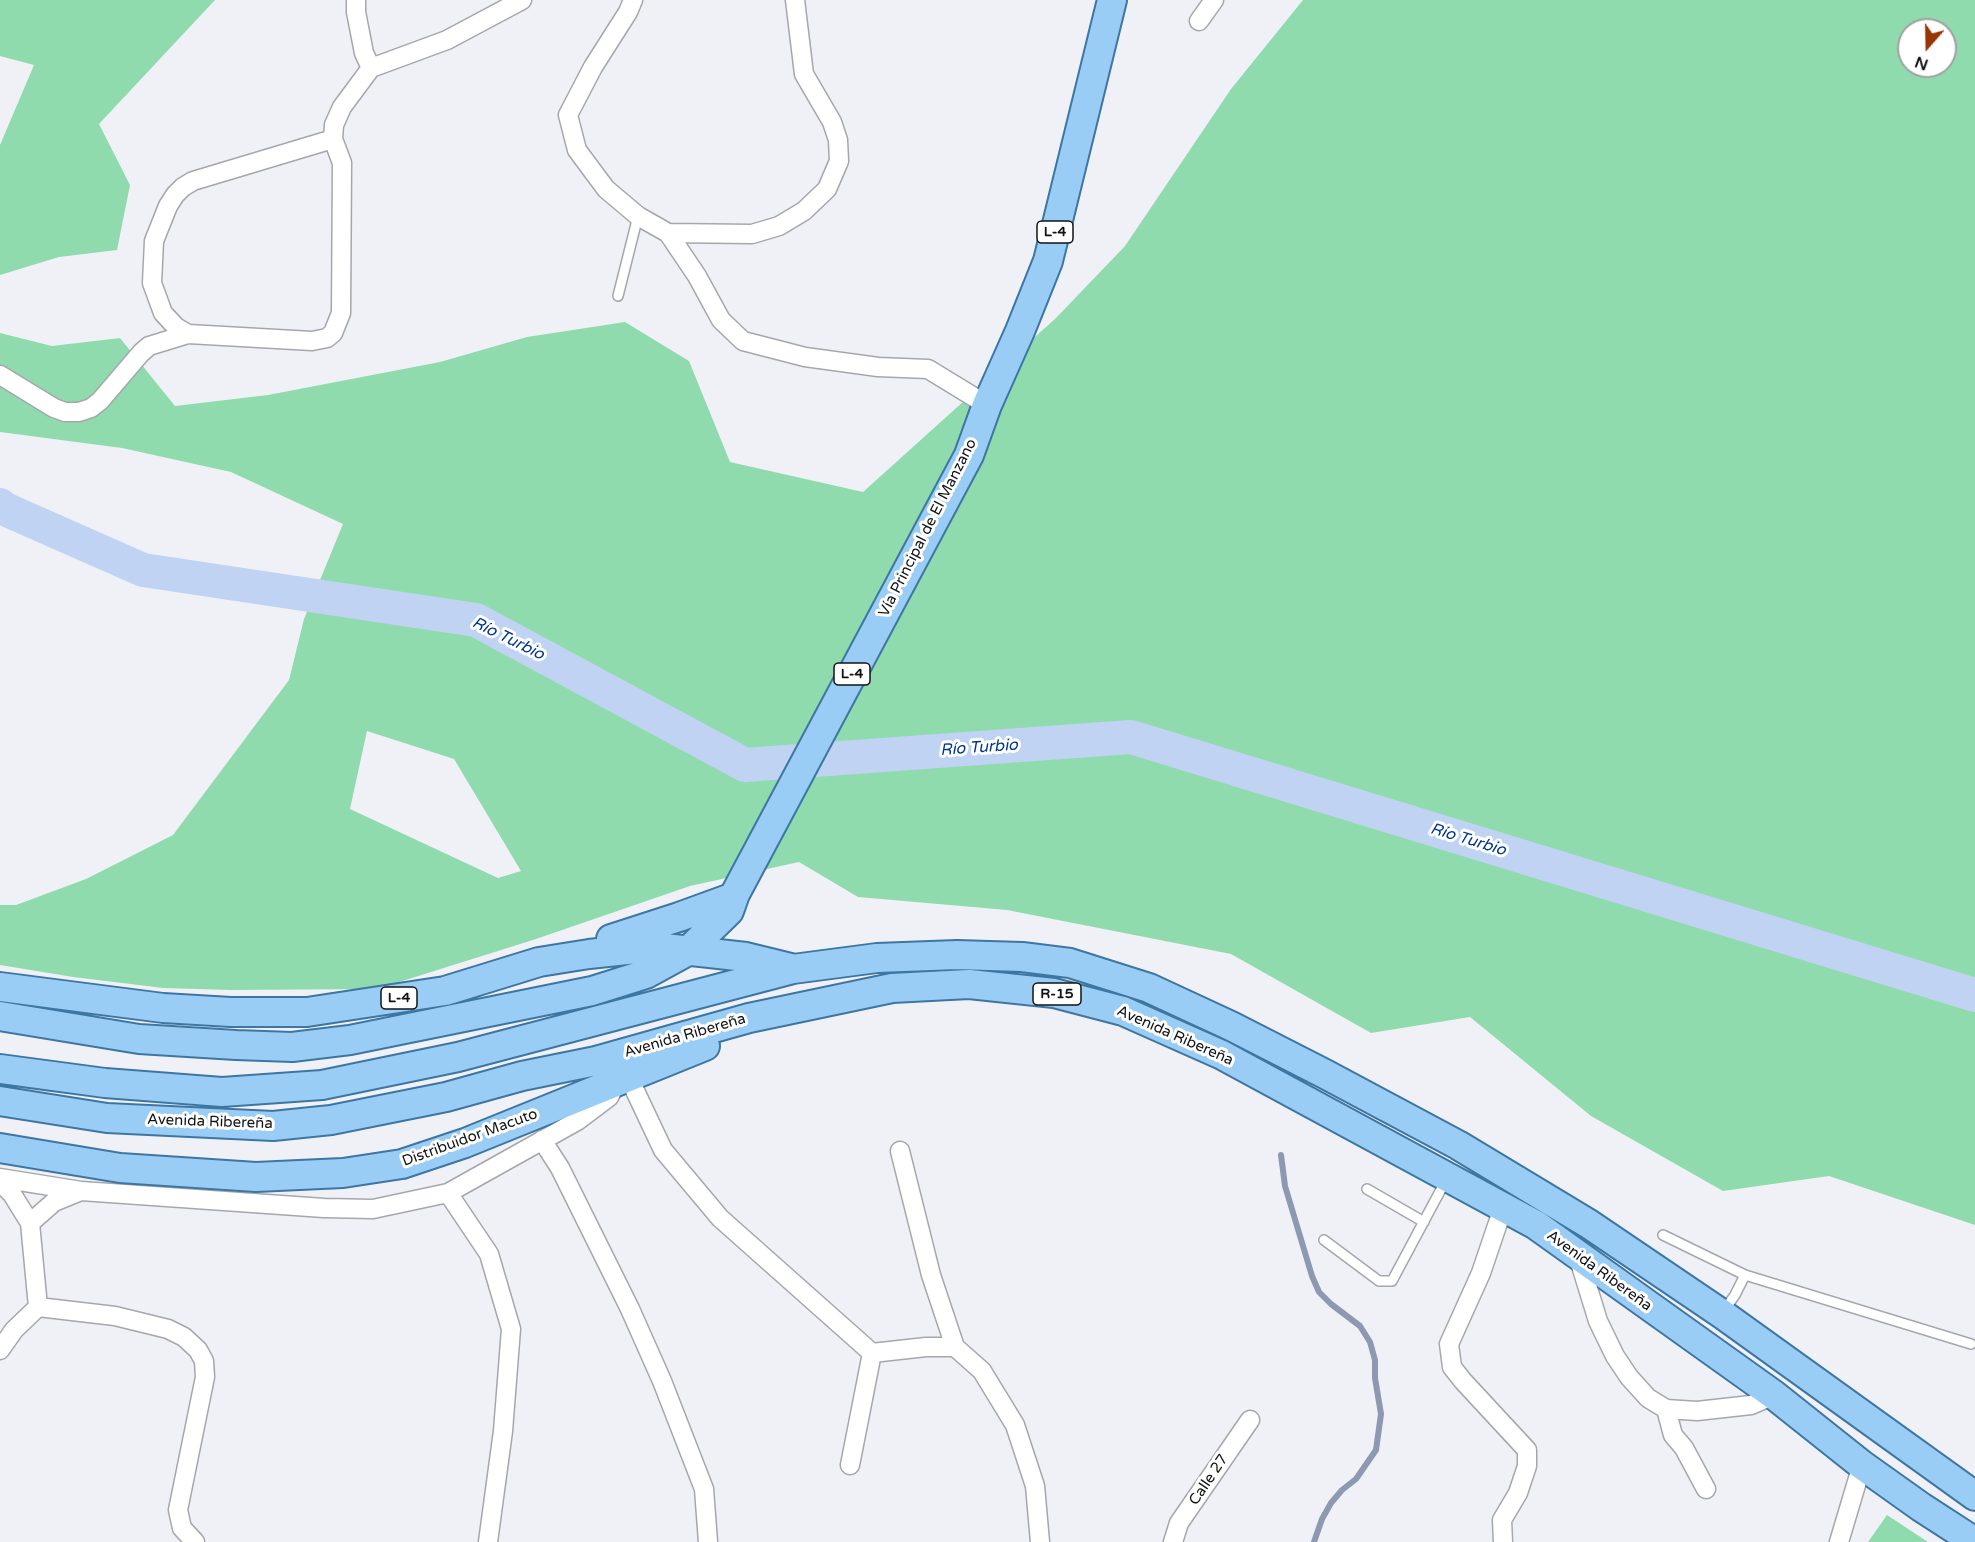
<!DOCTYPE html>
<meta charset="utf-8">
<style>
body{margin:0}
#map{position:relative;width:1975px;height:1542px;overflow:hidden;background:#f0f1f7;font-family:"Varela Round",sans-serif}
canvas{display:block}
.north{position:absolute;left:1897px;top:18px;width:60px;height:60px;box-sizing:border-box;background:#fff;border:2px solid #a0a1a1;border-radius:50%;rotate:200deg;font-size:16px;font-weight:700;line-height:24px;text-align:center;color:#121314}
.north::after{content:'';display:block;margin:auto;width:21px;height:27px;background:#993500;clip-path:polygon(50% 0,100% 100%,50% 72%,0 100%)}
</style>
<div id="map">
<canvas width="1975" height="1542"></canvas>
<div class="north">N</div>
</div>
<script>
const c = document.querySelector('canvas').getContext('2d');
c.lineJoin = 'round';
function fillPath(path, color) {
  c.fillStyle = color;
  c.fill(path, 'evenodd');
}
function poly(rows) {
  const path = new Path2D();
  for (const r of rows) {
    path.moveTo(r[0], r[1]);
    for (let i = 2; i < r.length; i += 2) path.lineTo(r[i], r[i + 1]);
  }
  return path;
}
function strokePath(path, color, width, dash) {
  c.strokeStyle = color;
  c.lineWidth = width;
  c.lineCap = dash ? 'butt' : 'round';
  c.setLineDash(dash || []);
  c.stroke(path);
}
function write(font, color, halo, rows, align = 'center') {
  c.font = font + ' "Varela Round",sans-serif';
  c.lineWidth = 6;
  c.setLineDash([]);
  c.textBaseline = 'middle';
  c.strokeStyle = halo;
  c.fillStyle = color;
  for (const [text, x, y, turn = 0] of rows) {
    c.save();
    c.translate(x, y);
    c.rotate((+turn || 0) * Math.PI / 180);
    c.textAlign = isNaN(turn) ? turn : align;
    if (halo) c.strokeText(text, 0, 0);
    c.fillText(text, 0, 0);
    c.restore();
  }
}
const green = poly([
 [0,0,215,0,99,124,130,185,117,250,59,257,0,275,0,145,34,65,0,56],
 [1303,0,1975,0,1975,1225,1829,1176,1723,1191,1591,1116,1470,1017,1371,1033,1231,954,1007,910,858,897,799,862,690,886,536,939,377,989,231,990,163,988,73,977,0,965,0,905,16,905,86,879,173,835,289,680,304,619,343,524,231,472,122,448,0,432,0,333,52,346,120,338,175,406,268,395,440,362,527,337,625,322,689,361,730,462,863,492,1056,318,1125,246,1231,89],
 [1909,30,1945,30,1945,66,1909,66],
 [367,731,454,759,521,871,498,878,350,809],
 [1887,1515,1928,1542,1868,1542]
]);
const stream = poly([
 [1281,1155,1285,1186,1312,1276,1319,1292,1331,1304,1360,1326,1370,1342,1375,1360,1375,1378,1381,1414,1376,1450,1356,1479,1342,1490,1331,1503,1322,1519,1314,1542]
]);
const river = poly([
 [0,505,5,509,143,570,476,620,745,765,1131,737,1975,995]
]);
const service = poly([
 [618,296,638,216],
 [1367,1189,1424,1222],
 [1663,1235,1745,1275],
 [1324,1240,1379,1281,1392,1281,1446,1180],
 [1723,1312,1735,1295,1745,1275,1971,1344]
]);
const minor = poly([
 [356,0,356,12,364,53,371,68],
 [633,0,628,12,593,67,568,115,577,150,606,189,638,216,668,233,697,276,721,320,743,341,805,357,878,367,928,369,987,405],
 [1199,21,1214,0],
 [333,139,193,181,183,187,175,195,168,206,154,241,152,283,163,313,176,327,188,334,312,341,327,338,333,333,341,313,342,163,333,139,334,125,342,107,371,68,447,40,522,0],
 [668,233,752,234,779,226,804,211,827,189,839,161,838,140,832,122,804,74,795,0],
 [0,375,54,408,65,412,79,412,91,408,100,401,141,353,149,346,188,334],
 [629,1078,663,1150,720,1218,872,1353,926,1347,955,1347,982,1371,1015,1425,1035,1486,1040,1542],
 [542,1140,560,1168,630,1309,662,1381,704,1489,708,1542],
 [900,1151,931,1275,955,1347],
 [0,1178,81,1191],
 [0,1182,12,1194,30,1223,38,1307,115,1316,168,1329,184,1337,198,1350,204,1361,205,1377,178,1510,182,1528,195,1542],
 [448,1193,489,1254,511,1329,503,1431,488,1542],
 [30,1223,54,1202,81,1191,324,1208,373,1209,448,1193,577,1121,609,1097,615,1085],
 [1578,1256,1598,1321,1615,1356,1629,1377,1648,1398,1666,1409,1697,1411,1751,1405,1774,1395],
 [0,1350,14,1330,38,1307],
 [1666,1409,1673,1435,1684,1448,1706,1489],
 [850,1465,872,1353],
 [1173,1542,1179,1523,1250,1420],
 [1503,1542,1502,1520,1518,1493,1527,1466,1527,1450,1463,1381,1452,1367,1449,1344,1481,1273,1503,1208],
 [1839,1542,1862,1465]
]);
const primary = poly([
 [611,939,679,917,734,897],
 [0,987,163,1008,231,1012,307,1012,445,991,539,962,589,954,655,947,746,957,791,968],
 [0,1016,139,1039,236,1045,292,1047,350,1040,592,991,646,974,688,951,729,911,735,894,969,455,987,405,1020,331,1048,261,1112,0],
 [0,1069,105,1083,222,1092,322,1085,458,1057,793,969,877,958,957,955,1022,957,1070,963,1149,988,1231,1026,1325,1074,1458,1145,1589,1224,1722,1314,1975,1496],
 [0,1101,107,1118,273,1126,331,1120,446,1097,522,1076,596,1061,749,1018,892,988,969,984,1054,993,1123,1011,1222,1055,1536,1225,1774,1395,1862,1465,1921,1507,1975,1542],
 [0,1148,120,1168,256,1177,343,1173,402,1164,465,1143,705,1046]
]);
const shields = [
 [1055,232,36],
 [852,674,36],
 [1057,994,48],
 [399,998,36]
];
const shieldNames = [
 ["L-4",1055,232],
 ["L-4",852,674],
 ["R-15",1057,994],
 ["L-4",399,998]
];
const streetNames = [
 ["Vía Principal de El Manzano",928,528,-63],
 ["Avenida Ribereña",685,1036,-16],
 ["Avenida Ribereña",1175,1036,24],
 ["Avenida Ribereña",210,1122,2],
 ["Distribuidor Macuto",470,1138,-20],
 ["Avenida Ribereña",1599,1271,36],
 ["Calle 27",1209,1480,-56]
];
const waterNames = [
 ["Río Turbio",508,639,26],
 ["Río Turbio",979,748,-4],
 ["Río Turbio",1468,840,17]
];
fillPath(green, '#8fdbae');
strokePath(stream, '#8c99b0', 6);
strokePath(river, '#c0d3f3', 34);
strokePath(service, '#a6a7ac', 12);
strokePath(minor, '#a6a7ac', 21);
strokePath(primary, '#3e76a2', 32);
strokePath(service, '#fff', 9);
strokePath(minor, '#fff', 18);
strokePath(primary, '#9acdf5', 28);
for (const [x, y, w] of shields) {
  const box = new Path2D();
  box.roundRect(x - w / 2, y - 11, w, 22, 4.5);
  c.fillStyle = '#fff';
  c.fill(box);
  strokePath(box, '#121314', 1.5);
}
write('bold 14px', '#121314', null, shieldNames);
write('15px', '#121314', '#fff', streetNames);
write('italic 16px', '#00368b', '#fff', waterNames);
</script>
